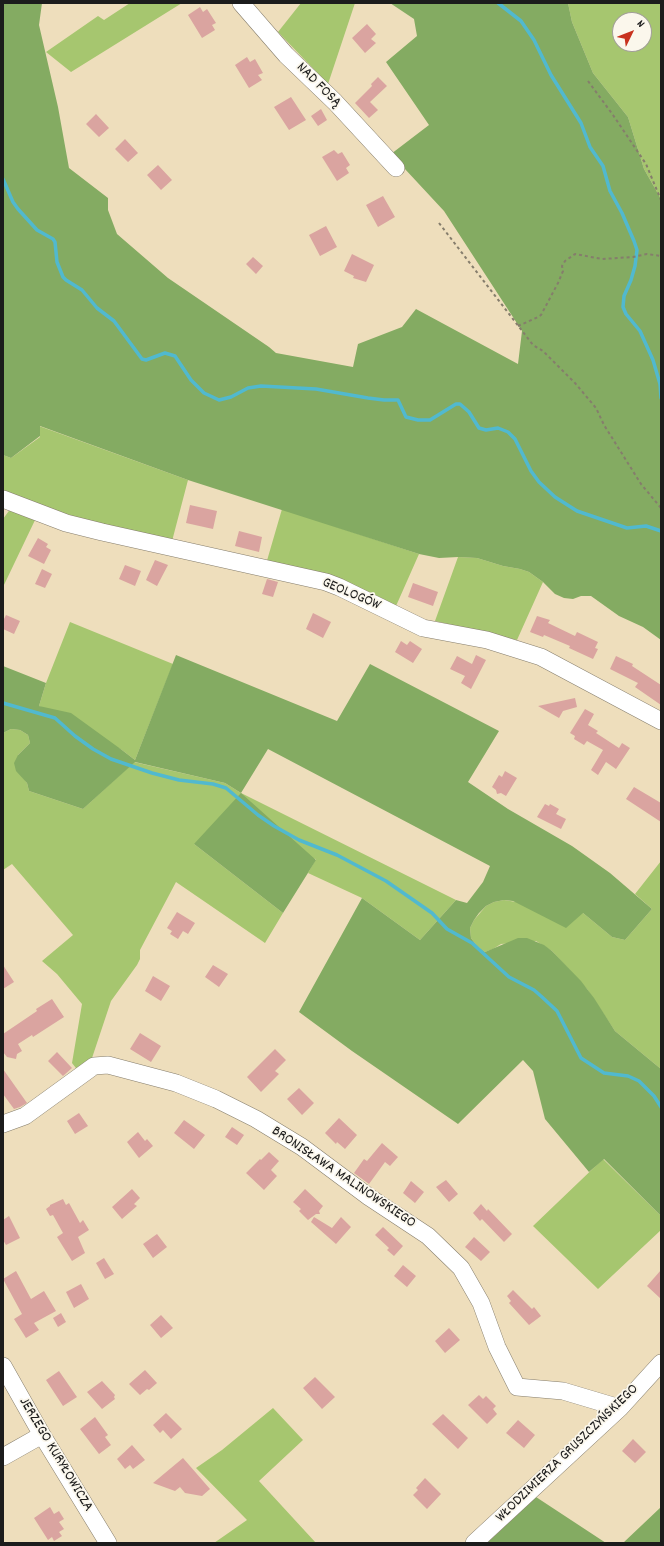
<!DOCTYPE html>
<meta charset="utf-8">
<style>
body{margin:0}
#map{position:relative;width:664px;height:1546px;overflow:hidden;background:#eedebc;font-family:Dekko,sans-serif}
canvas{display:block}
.frame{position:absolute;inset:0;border:4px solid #1c1c1c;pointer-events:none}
.north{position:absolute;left:612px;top:12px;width:40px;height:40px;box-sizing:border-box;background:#fbf7ec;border:1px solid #a29f99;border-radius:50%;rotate:47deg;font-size:11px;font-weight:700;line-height:16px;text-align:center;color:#1c1c1c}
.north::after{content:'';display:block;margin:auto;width:14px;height:18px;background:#c8321e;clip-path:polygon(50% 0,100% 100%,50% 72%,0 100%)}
</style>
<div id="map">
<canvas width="664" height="1546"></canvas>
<div class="frame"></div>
<div class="north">N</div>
</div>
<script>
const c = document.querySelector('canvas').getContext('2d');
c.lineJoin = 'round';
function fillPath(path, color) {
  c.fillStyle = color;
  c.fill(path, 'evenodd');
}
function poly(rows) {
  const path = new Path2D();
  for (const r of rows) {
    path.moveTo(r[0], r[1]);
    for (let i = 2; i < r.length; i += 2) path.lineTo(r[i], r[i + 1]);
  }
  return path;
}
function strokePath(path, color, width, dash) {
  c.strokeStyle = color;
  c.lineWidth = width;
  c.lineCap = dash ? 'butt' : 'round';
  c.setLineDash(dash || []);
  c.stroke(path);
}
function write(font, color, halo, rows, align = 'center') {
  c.font = font + ' Dekko,sans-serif';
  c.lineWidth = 3.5;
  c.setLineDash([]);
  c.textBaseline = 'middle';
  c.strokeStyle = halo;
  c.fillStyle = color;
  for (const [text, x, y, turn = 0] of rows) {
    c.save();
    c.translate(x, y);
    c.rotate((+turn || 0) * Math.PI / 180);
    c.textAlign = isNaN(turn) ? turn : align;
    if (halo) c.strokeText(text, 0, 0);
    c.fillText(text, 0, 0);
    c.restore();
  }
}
const green = poly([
 [130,3,182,3,71,72,46,52,98,16,104,20],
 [301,3,355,3,328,84,278,32],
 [568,3,661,3,661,199,644,169,628,117,593,73,572,22],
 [620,20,644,20,644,44,620,44],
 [39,426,188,480,171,545,68,520,3,495,3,455,11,458,40,437],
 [11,508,36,518,3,587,3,519],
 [282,509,419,554,396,606,266,564],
 [458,557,477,558,503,566,520,569,529,572,543,582,517,640,435,621],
 [70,622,173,664,135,760,122,750,39,706,46,683],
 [11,729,20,730,28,735,30,743,18,755,22,776,27,783,29,791,83,809,134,762,225,783,241,793,456,900,420,940,362,898,308,873,316,859,194,844,283,913,265,943,176,882,140,950,140,959,137,965,111,1001,92,1058,79,1072,72,1063,82,1004,57,974,42,961,73,935,12,864,3,870,3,733],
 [661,861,661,1069,615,1031,587,989,552,951,536,941,501,944,493,949,485,952,477,946,471,938,470,928,474,920,486,906,494,902,504,900,583,913,612,937,625,940,652,909,635,894],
 [603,1159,661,1216,661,1230,598,1289,533,1226],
 [273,1408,303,1440,259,1481,316,1543,214,1543,247,1520,196,1468,222,1450]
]);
const forest = poly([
 [3,3,42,3,39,25,58,107,69,168,108,198,108,210,117,234,168,278,269,347,276,353,353,367,358,344,402,327,416,309,518,364,522,331,444,211,391,154,429,125,386,62,417,36,414,19,390,3,568,3,572,22,593,73,628,117,644,169,661,199,661,640,643,627,619,616,591,596,581,596,573,599,564,598,555,594,543,582,529,572,520,569,503,566,477,558,458,557,439,558,419,554,188,480,40,426,40,436,11,458,3,455],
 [176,655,337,721,370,664,499,731,468,782,508,809,572,846,610,873,652,909,625,940,612,937,583,913,566,928,513,901,504,900,494,902,486,906,479,913,474,920,470,928,471,938,477,946,485,952,518,938,527,938,544,945,552,951,581,981,594,998,615,1031,661,1069,661,1216,604,1159,589,1172,545,1119,533,1071,523,1060,458,1124,352,1051,299,1012,362,898,420,940,456,900,467,903,483,882,490,866,268,749,241,793,316,860,283,913,194,844,241,793,225,783,135,762,83,809,29,791,27,783,16,771,14,763,18,755,30,743,28,735,20,730,11,729,3,733,3,666,46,683,39,706,71,713,122,750,135,760],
 [536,1497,606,1543,487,1543],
 [661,1507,661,1543,623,1543]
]);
const stream = poly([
 [498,3,521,21,534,40,551,75,581,123,590,147,603,166,610,191,622,213,634,241,637,250,635,266,631,280,624,296,623,307,626,314,640,331,653,360,660,384,661,398],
 [3,179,13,202,18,209,37,230,53,239,55,242,57,262,63,277,66,280,82,290,97,308,114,321,142,359,146,360,165,353,175,356,191,380,204,393,219,400,231,397,248,388,261,386,316,389,368,398,384,400,398,400,406,417,418,420,430,420,456,404,460,404,469,412,479,428,486,430,498,428,508,432,515,439,531,471,539,482,555,497,577,511,627,528,646,526,661,531],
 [3,703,55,718,75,736,93,749,111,759,152,773,179,780,213,784,226,788,258,815,274,826,299,840,337,855,386,881,432,913,447,929,472,943,509,977,534,990,542,997,557,1011,581,1058,604,1073,628,1076,639,1081,654,1096,661,1107]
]);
const building = poly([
 [200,7,203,12,207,9,216,23,212,25,215,30,202,38,188,15],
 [367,24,376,34,371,39,376,43,365,53,352,38],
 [247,57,250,62,255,59,263,73,258,75,262,80,249,88,235,65],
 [378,77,387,86,370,102,378,110,369,118,355,103,372,86,371,84],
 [291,97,306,120,289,130,274,107],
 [321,109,327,120,318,126,311,116],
 [96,114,109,128,99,137,86,124],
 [125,139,138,153,128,162,115,149],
 [334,150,338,154,342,152,350,165,346,168,349,173,337,181,322,157],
 [158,165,172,180,161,190,147,175],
 [383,196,395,217,378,227,366,205],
 [326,226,337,247,320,256,309,235],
 [352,254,374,265,366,282,353,278,354,276,344,271],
 [253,257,263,266,256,274,246,264],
 [190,505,217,511,213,529,186,523],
 [239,531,262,537,259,552,235,546],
 [38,538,48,544,46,547,51,550,44,564,28,556],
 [155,560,168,565,157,586,146,580],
 [125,565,141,571,135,586,119,579],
 [42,569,52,574,45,588,35,584],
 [267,579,278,582,273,597,262,594],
 [413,583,438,592,433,606,408,597],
 [313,613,331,622,323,638,306,629],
 [6,615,20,621,14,634,3,629,3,621],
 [537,616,550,620,548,623,575,636,577,632,598,642,595,648,598,649,593,659,569,648,570,646,544,635,543,637,530,632],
 [401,641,407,645,410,641,422,649,413,663,395,652],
 [476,655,486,660,471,689,461,683,465,676,450,669,457,656,472,664],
 [616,656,633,664,632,666,661,685,661,705,635,687,638,683,610,669],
 [575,698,577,707,563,711,559,718,538,706],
 [585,709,594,714,588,725,598,731,596,733,619,748,622,743,630,748,616,769,606,762,598,775,591,770,603,750,587,741,584,745,574,739,575,736,570,733],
 [505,771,517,778,506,796,501,793,497,794,496,790,492,787,499,775,502,777],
 [634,787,661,803,661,822,626,799],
 [545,804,549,806,550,804,559,809,556,814,566,819,561,829,537,817],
 [177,912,195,923,188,934,183,931,178,939,170,934,172,931,167,928],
 [3,965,14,982,3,989],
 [213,965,228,974,219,987,205,977],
 [153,976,170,986,161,1001,145,991],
 [52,999,64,1017,33,1037,32,1035,18,1044,22,1051,17,1054,16,1059,7,1057,3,1052,3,1034,37,1011,36,1009],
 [140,1033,161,1046,151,1062,130,1049],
 [275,1049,286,1060,275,1071,279,1074,261,1092,247,1077],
 [57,1052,72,1068,63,1076,48,1061],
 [3,1069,27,1103,20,1107,14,1109,3,1094],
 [299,1088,314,1103,302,1115,287,1099],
 [79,1113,88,1126,75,1134,67,1121],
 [339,1118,357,1135,345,1149,337,1142,336,1144,325,1133],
 [184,1120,205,1135,194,1149,174,1133],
 [232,1127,244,1135,237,1145,225,1137],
 [138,1132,145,1141,147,1139,153,1146,139,1158,127,1142],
 [382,1143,398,1157,390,1166,385,1162,369,1184,354,1173,364,1159,367,1161],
 [269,1152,279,1161,271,1170,277,1176,264,1190,246,1173,260,1159,261,1160],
 [446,1180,458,1194,449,1202,436,1187],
 [411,1181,424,1192,415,1203,403,1193],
 [132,1189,140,1198,134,1204,137,1206,122,1219,112,1207],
 [305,1189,323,1206,319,1211,320,1214,316,1214,308,1220,299,1211,301,1209,293,1202],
 [63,1199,66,1205,69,1203,80,1223,83,1220,89,1230,78,1237,85,1253,72,1261,57,1237,63,1233,53,1215,50,1216,46,1209,50,1206,50,1205],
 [481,1204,487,1211,488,1209,512,1234,504,1242,482,1219,480,1221,473,1213],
 [9,1216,20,1238,6,1245,3,1240,3,1220],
 [314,1217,332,1228,341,1217,351,1227,336,1244,311,1222],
 [383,1227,403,1246,394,1256,387,1250,389,1248,375,1235],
 [157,1234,167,1247,153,1258,143,1244],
 [474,1237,490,1252,481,1261,465,1247],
 [104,1258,114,1274,105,1279,96,1263],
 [403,1265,416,1276,407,1287,394,1276],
 [661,1270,661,1299,647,1286],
 [16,1271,31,1299,44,1291,56,1311,34,1323,39,1330,26,1338,14,1319,22,1314,3,1279],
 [81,1284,89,1299,74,1308,66,1292],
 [513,1290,532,1309,534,1307,541,1316,529,1325,509,1303,511,1301,507,1296],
 [61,1313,66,1322,58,1327,53,1318],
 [161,1315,173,1328,161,1338,150,1325],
 [449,1328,460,1340,445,1353,435,1341],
 [145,1370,157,1383,149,1390,147,1389,140,1395,129,1384],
 [59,1371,77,1397,63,1406,46,1380],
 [315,1377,335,1397,322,1409,303,1388],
 [102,1381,115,1395,114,1397,115,1399,102,1409,87,1392],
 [479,1395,483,1399,486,1396,496,1406,493,1409,497,1414,487,1424,468,1405],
 [166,1413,182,1429,171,1439,163,1430,160,1433,153,1425],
 [443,1414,468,1438,458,1449,432,1424],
 [95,1417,108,1435,105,1437,111,1445,99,1454,80,1429],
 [518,1420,535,1435,524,1448,506,1433],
 [633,1439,646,1452,635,1463,622,1451],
 [132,1445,145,1460,133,1469,130,1465,125,1469,117,1459],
 [183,1458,210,1489,202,1496,185,1493,180,1487,175,1491,153,1483],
 [425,1478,441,1494,427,1509,413,1495,418,1490,416,1488],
 [50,1507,54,1514,59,1511,64,1519,59,1522,64,1529,59,1532,62,1536,54,1541,52,1537,48,1540,34,1518]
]);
const path = poly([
 [588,81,613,115,646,164,661,200],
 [439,223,533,345,543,351,575,383,596,408,604,425,641,484,661,508],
 [518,326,536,318,541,315,558,283,563,271,562,266,565,261,575,254,602,259,633,257,647,254,661,256]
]);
const minor = poly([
 [241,3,286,55,335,102,396,168],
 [3,499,66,523,102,532,326,582,339,587,423,628,487,640,541,657,661,721],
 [3,1124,25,1116,94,1066,108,1065,176,1083,216,1099,256,1119,302,1147,369,1197,428,1236,461,1268,481,1303,497,1347,517,1387,563,1391,620,1408],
 [3,1366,42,1435,108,1543],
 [3,1457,42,1435],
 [474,1543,620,1408,661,1363]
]);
const streetNames = [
 ["NAD FOSĄ",318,86,45],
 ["GEOLOGÓW",351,595,23],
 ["BRONISŁAWA MALINOWSKIEGO",343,1178,34],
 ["WŁODZIMIERZA GRUSZCZYŃSKIEGO",568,1454,-44],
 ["JERZEGO KURYŁOWICZA",55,1455,59]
];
fillPath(green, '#a6c66f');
fillPath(forest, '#84ab62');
strokePath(stream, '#51b9cf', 3.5);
fillPath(building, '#daa4a0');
strokePath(minor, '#857d6c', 18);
strokePath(path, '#857d6c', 2, [3, 3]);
strokePath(minor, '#fff', 17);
write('15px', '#1c1c1c', '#fbf7ec', streetNames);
</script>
